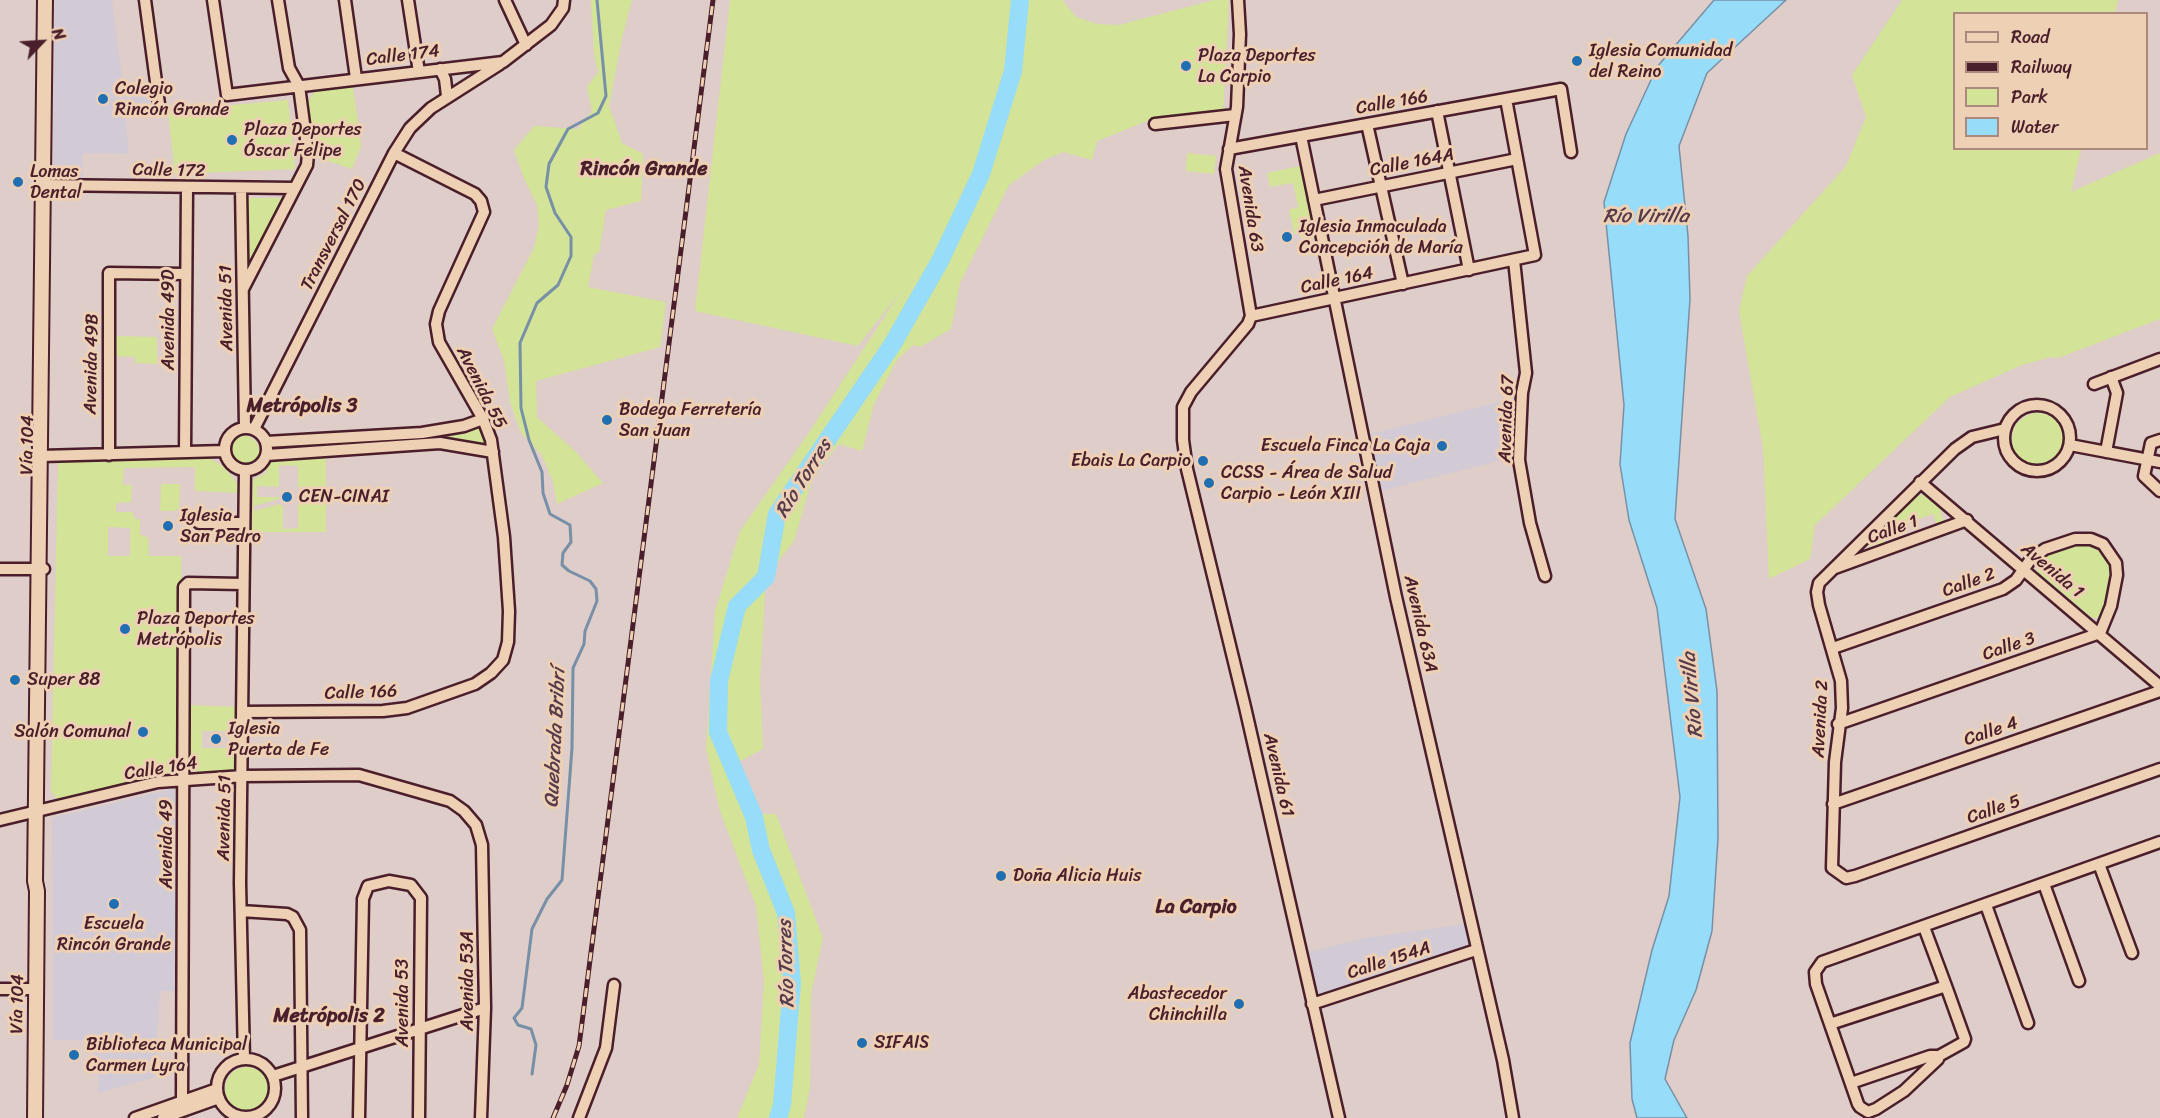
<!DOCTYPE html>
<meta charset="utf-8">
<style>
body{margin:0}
#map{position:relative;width:2160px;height:1118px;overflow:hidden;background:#decdc8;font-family:Sriracha,sans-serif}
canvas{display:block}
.legend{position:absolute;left:1953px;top:12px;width:195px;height:138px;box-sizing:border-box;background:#eed0b4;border:2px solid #ac897d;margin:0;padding:8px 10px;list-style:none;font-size:18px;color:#4a1f2b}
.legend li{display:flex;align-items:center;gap:12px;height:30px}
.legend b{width:30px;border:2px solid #ac897d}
.north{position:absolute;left:12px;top:12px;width:60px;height:60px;-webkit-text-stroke:4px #eed0b4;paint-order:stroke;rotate:65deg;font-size:16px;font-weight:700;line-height:24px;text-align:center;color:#4a1f2b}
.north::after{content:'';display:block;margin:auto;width:21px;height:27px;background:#4a1f2b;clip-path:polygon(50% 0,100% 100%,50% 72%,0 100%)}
</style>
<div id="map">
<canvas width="2160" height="1118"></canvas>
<ul class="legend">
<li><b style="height:8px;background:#eed0b4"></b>Road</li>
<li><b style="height:8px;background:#4a1f2b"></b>Railway</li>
<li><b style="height:16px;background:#d3e397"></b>Park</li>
<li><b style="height:16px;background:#97dcf9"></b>Water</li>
</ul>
<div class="north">N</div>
</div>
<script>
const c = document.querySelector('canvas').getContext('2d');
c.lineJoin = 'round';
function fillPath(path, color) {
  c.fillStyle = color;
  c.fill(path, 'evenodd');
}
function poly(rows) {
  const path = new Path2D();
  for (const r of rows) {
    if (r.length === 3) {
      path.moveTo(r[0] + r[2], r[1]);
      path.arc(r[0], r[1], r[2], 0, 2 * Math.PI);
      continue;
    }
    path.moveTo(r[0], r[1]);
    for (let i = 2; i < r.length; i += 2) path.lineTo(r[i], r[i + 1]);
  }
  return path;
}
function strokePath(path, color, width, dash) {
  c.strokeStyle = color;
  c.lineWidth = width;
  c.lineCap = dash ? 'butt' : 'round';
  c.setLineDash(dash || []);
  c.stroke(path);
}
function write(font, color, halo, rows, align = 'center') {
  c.font = font + ' Sriracha,sans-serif';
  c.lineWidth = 6;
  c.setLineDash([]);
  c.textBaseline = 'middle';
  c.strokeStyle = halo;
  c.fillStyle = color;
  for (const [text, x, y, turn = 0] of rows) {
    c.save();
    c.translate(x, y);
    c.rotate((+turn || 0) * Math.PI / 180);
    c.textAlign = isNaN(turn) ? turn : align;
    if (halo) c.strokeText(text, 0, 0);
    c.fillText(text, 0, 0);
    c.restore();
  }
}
const built = poly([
 [55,0,112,0,123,87,152,86,154,110,125,113,129,154,83,153,82,179,52,178],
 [1515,398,1514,457,1380,491,1367,435],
 [175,788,176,991,160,991,155,1077,98,1093,99,1072,93,1070,94,1040,54,1040,52,818],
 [1465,924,1470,949,1319,997,1309,952,1365,938]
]);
const green = poly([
 [591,0,632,0,622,38,609,106,622,143,643,154,641,201,606,210,599,252,594,255,588,287,666,302,660,347,536,381,537,417,576,452,603,483,557,504,553,482,542,455,521,433,510,402,504,361,492,329,534,248,539,226,537,205,524,178,514,150,534,126,578,129,592,111,587,87,598,72,594,54],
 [730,0,1062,0,1076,17,1097,24,1119,25,1214,0,1229,0,1223,113,1152,119,1097,141,1092,160,1063,152,1044,160,1009,185,960,283,951,329,920,347,913,345,897,360,874,404,862,451,839,444,813,476,794,541,766,577,760,680,763,749,740,761,760,814,776,814,823,938,811,994,810,1087,804,1118,737,1118,759,1064,764,981,756,906,720,811,706,749,715,611,740,531,810,431,901,291,858,346,695,311],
 [1902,0,2118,0,2115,13,1954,14,1954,148,2081,149,2071,192,2160,153,2160,319,2058,358,2050,357,2022,365,1950,397,1815,525,1810,559,1769,579,1763,448,1739,311,1747,276,1846,166,1866,117,1852,75],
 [353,87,361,146,352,169,314,156,307,102,316,90],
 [288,100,295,169,175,174,168,111],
 [1187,153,1216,156,1214,174,1186,171],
 [1300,166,1320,264,1313,236,1301,238,1300,233,1294,234,1289,210,1298,207,1293,183,1270,187,1267,173],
 [245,198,283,198,245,276],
 [112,336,157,337,157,364,135,363,135,357,112,356],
 [2038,439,26],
 [482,422,488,447,456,439,428,440,427,436],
 [244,451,15],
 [326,454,326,532,252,532,253,480,266,473,270,457],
 [279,465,298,466,298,487,305,487,305,497,298,497,298,528,283,529,283,507,280,504,254,511,254,506,279,499,279,497,257,497,257,486,279,487],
 [209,458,223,466,236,482,240,493,195,491,195,467,124,468,123,485,132,485,131,502,116,503,116,512,132,512,135,519,140,519,140,534,148,538,149,556,181,556,180,770,63,801,56,799,51,790,58,462],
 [108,527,130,528,130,556,108,556],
 [161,484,180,484,179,507,175,511,160,511],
 [1918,495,1925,495,1940,508,1943,521,1937,525,1933,514,1882,532,1885,543,1864,547],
 [2085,542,2096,544,2106,552,2113,572,2104,612,2097,618,2092,618,2038,572,2036,566,2043,556],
 [188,705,239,707,239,770,188,772],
 [202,731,230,731,230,748,202,748],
 [247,1089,22]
]);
const water = poly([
 [1714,0,1786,0,1707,73,1679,146,1688,236,1690,299,1675,519,1706,609,1717,691,1718,838,1712,931,1696,990,1674,1040,1665,1079,1687,1118,1637,1118,1632,1099,1630,1043,1652,950,1669,896,1680,797,1657,608,1629,520,1620,464,1624,405,1604,202,1626,134,1657,67,1714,0]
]);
const stream = poly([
 [532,1074,536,1045,531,1029,518,1025,514,1018,522,1008,532,929,547,899,562,880,572,748,573,668,584,644,585,631,597,601,596,589,590,581,569,571,562,565,563,553,571,542,570,525,550,514,543,493,542,472,529,440,521,408,520,343,537,303,558,285,571,256,571,237,555,213,546,187,549,164,568,129,598,113,606,96,597,0]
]);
const river = poly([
 [778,1118,782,1105,792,983,786,913,761,850,754,817,718,732,719,681,737,606,766,577,777,514,892,345,940,261,981,174,1013,71,1020,0]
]);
const minor = poly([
 [145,0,159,104],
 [213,0,227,95,503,62,551,25,563,8,564,0],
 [345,0,356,78],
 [408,0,419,72],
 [505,0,526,45],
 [1238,0,1240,34,1237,107,1226,169,1251,316,1248,324,1191,392,1183,407,1183,440,1187,469,1245,707,1339,1118],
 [440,69,445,79,447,96],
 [1437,111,1469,270],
 [1155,124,1235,115],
 [1367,124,1403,284],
 [1301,136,1396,597,1503,1060,1513,1118],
 [1229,149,1561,89,1571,152],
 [44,185,293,188],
 [241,188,245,427],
 [1314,200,1517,159],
 [1514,260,1526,373,1522,393,1519,460,1530,523,1545,576],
 [243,289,307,165,308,154,299,86,289,68,278,0],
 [1251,316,1535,255,1506,99],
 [2094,384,2160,359],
 [2037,438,33],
 [246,449,21],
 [254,429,394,153,410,128,431,108,500,64],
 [2005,429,1972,437,1955,449,1819,583,1817,592,1819,605,1841,681,1842,708,1835,762,1832,868,1846,878,1855,876,2160,769],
 [2160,440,2151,443,2144,476,2160,491],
 [266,442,422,433,464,426,483,419],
 [2070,445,2160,462],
 [185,452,187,188],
 [2106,452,2117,393,2111,377],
 [109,455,109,273,186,274],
 [267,455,440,443,493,452],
 [41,456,224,451],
 [1920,482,2160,686],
 [199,523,244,523],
 [1835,568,1967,520],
 [0,569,44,569],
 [1833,648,2003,589,2016,580,2031,559,2045,549,2075,539,2091,539,2103,544,2116,563,2117,575,2111,606,2100,633,1838,724],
 [242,712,383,711,407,708,475,684,491,673,503,660,508,642,509,611,504,537,491,440,483,419,439,342,436,324,439,311,484,212,481,201,475,194,394,153],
 [1833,804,2160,691],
 [0,820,158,782,243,776,359,775,450,801,464,811,476,825,482,845,485,1008,481,1118],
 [2099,864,2132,953],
 [2044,884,2079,981],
 [1986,905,2028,1023],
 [241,911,287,914,293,917,300,930,302,1118],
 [1924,927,1946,986],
 [0,989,36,989],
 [1312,1004,1476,950],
 [1830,1024,1946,986,1965,1039,1964,1042,1937,1057],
 [244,1059,240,883,245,470],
 [246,1088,29],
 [273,1076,485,1008],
 [1851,1083,1930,1056,1936,1056,1938,1059,1904,1091,1876,1109,1868,1112,1860,1107,1858,1104,1816,984,1815,972,1822,962,2160,842],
 [182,1102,184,587,188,583,243,584],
 [135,1118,217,1089],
 [163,1118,219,1098],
 [359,1118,363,899,368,886,389,881,411,885,421,898,419,1118],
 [579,1118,606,1048,614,985]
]);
const secondary = poly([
 [35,1118,37,891,35,881,45,0]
]);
const rail = poly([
 [553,1118,567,1085,579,1046,713,0]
]);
const markers = [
 [1577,61,6,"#1f6fb2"],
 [1186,66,6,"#1f6fb2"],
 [103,99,6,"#1f6fb2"],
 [232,140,6,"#1f6fb2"],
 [18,182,6,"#1f6fb2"],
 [1287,237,6,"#1f6fb2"],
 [607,420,6,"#1f6fb2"],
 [1442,446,6,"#1f6fb2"],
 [1203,461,6,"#1f6fb2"],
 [1209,483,6,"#1f6fb2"],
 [287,497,6,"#1f6fb2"],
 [168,526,6,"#1f6fb2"],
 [125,629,6,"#1f6fb2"],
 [15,680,6,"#1f6fb2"],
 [143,732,6,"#1f6fb2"],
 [216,739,6,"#1f6fb2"],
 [1001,876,6,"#1f6fb2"],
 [114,904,6,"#1f6fb2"],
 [1239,1004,6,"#1f6fb2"],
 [862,1043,6,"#1f6fb2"],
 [74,1055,6,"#1f6fb2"]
];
const poiNames = [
 ["Iglesia Comunidad",1589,51],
 ["del Reino",1589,72],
 ["Plaza Deportes",1198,56],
 ["La Carpio",1198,77],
 ["Colegio",115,89],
 ["Rincón Grande",115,110],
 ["Plaza Deportes",244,130],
 ["Óscar Felipe",244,151],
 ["Lomas",30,172],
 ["Dental",30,193],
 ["Iglesia Inmaculada",1299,227],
 ["Concepción de María",1299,248],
 ["Bodega Ferretería",619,410],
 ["San Juan",619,431],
 ["Escuela Finca La Caja",1430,446,"right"],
 ["Ebais La Carpio",1191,461,"right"],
 ["CCSS - Área de Salud",1221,473],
 ["Carpio - León XIII",1221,494],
 ["CEN-CINAI",299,497],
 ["Iglesia",180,516],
 ["San Pedro",180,537],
 ["Plaza Deportes",137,619],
 ["Metrópolis",137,640],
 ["Super 88",27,680],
 ["Iglesia",228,729],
 ["Puerta de Fe",228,750],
 ["Salón Comunal",131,732,"right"],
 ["Doña Alicia Huis",1013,876],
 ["Escuela",114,924,"center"],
 ["Rincón Grande",114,945,"center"],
 ["Abastecedor",1227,994,"right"],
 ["Chinchilla",1227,1015,"right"],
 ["SIFAIS",874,1043],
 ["Biblioteca Municipal",86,1045],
 ["Carmen Lyra",86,1066]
];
const streetNames = [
 ["Calle 174",403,56,-7],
 ["Calle 166",1392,103,-10],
 ["Calle 164A",1412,163,-11],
 ["Calle 172",169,171,1],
 ["Avenida 63",1250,209,81],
 ["Transversal 170",334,235,-63],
 ["Calle 164",1337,281,-12],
 ["Avenida 51",227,308,-91],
 ["Avenida 49D",169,320,-90],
 ["Avenida 49B",92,364,-89],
 ["Avenida 55",481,388,63],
 ["Avenida 67",1507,419,-88],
 ["Vía 104",28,445,-89],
 ["Calle 1",1893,530,-20],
 ["Avenida 1",2052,571,40],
 ["Calle 2",1969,583,-20],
 ["Avenida 63A",1420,624,77],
 ["Calle 3",2009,647,-19],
 ["Calle 166",361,693,-2],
 ["Avenida 2",1821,719,-87],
 ["Calle 4",1991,732,-19],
 ["Calle 164",161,769,-9],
 ["Avenida 61",1278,775,77],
 ["Calle 5",1994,810,-19],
 ["Avenida 51",225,818,-89],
 ["Avenida 49",167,844,-90],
 ["Calle 154A",1389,961,-18],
 ["Avenida 53A",468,981,-90],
 ["Avenida 53",403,1003,-90],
 ["Vía 104",18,1004,-89]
];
const neighbourhoodNames = [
 ["Rincón Grande",644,170],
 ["Metrópolis 3",302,407],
 ["La Carpio",1196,908],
 ["Metrópolis 2",329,1017]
];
const waterNames = [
 ["Río Virilla",1646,217],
 ["Río Torres",804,479,-58],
 ["Río Virilla",1693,695,-95],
 ["Quebrada Bribrí",556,738,-87],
 ["Río Torres",787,964,-92]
];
fillPath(built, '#d2cbd6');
fillPath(green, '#d3e397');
fillPath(water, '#97dcf9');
strokePath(water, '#7890a7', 1.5);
strokePath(stream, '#7890a7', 3);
strokePath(river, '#97dcf9', 18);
strokePath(minor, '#4a1f2b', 15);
strokePath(secondary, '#4a1f2b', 18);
strokePath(minor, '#eed0b4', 10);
strokePath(secondary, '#eed0b4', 14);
strokePath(rail, '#4a1f2b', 5);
strokePath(rail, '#eed0b4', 3, [9]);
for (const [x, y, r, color] of markers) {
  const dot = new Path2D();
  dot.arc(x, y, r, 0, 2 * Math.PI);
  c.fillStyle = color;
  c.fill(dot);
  strokePath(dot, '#eed0b4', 2);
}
write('18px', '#4a1f2b', '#eed0b4', poiNames, 'left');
write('18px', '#4a1f2b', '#eed0b4', streetNames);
write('bold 20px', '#4a1f2b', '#eed0b4', neighbourhoodNames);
write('italic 20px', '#563b4a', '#eed0b4', waterNames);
</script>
